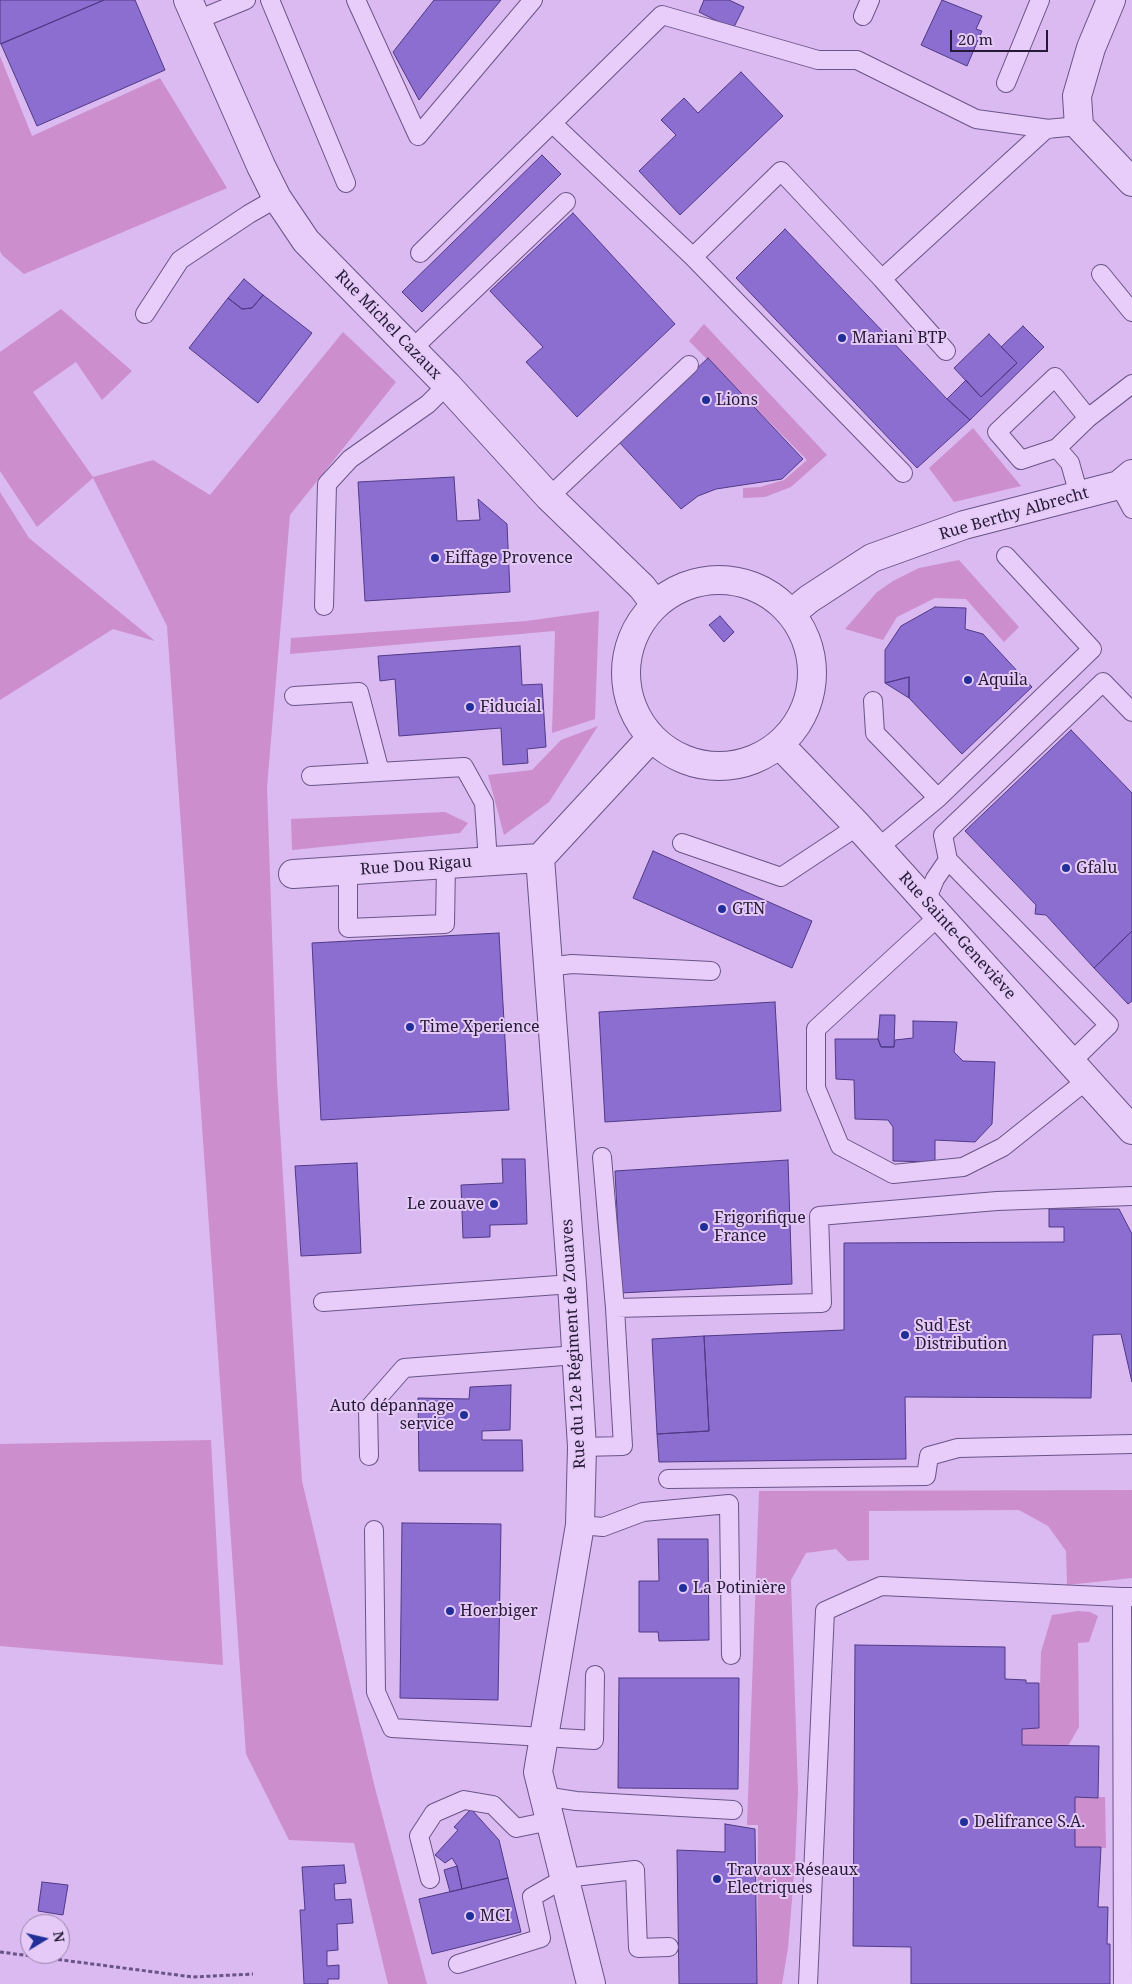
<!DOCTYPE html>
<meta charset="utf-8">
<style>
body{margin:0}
#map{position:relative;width:1132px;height:1984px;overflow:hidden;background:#dabaf0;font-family:"Noto Serif",serif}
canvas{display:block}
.north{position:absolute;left:20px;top:1914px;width:50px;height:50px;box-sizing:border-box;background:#e5caf7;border:1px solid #9884a9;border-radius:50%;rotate:81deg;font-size:14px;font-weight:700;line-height:20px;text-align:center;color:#241a35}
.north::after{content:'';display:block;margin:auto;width:18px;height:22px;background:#212f98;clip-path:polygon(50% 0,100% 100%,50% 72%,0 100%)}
.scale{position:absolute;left:950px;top:30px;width:98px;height:22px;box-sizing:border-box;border:2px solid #241a35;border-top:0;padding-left:6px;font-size:15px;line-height:18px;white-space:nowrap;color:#241a35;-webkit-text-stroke:4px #e5caf7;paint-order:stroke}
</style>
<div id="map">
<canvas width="1132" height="1984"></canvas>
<div class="north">N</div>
<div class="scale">20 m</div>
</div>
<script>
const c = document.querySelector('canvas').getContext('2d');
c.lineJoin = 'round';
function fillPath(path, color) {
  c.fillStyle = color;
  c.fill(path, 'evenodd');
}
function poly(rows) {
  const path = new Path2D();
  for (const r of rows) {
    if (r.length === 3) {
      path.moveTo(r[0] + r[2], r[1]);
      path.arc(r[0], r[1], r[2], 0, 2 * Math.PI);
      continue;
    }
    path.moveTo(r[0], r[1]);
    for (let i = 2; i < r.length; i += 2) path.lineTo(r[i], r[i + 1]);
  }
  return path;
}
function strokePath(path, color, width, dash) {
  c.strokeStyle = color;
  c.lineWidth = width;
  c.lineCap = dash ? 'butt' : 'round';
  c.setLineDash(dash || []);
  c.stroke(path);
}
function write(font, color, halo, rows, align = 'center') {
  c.font = font + ' "Noto Serif",serif';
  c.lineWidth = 4;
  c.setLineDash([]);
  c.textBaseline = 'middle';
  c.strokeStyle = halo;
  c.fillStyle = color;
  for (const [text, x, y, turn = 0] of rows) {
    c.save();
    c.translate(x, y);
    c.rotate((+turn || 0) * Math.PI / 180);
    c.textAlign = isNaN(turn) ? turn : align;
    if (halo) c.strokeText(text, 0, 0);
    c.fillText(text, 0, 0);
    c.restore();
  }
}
const green = poly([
 [0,56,32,136,160,78,227,188,24,274,2,255,0,251],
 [61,309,132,371,102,400,76,362,33,392,93,477,153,460,210,495,343,332,396,382,290,515,267,787,277,1081,302,1481,375,1788,427,1984,388,1984,354,1843,289,1840,246,1754,167,626,93,478,37,527,0,471,0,352],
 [704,324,827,455,791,487,765,497,743,498,743,488,760,487,784,480,807,460,689,341],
 [973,428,1021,486,954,502,929,468],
 [0,492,29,538,155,641,113,629,0,700],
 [959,560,1019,627,1004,642,966,599,935,598,897,617,883,640,845,629,877,592,893,581,919,568],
 [599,611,595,719,552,733,555,631,290,654,291,638,526,621],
 [598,726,549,802,504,835,488,775,532,770,561,740],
 [445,812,468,823,460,833,292,850,291,819],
 [211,1440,223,1665,0,1646,0,1444],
 [1132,1490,1132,1578,1067,1585,1066,1551,1048,1526,1019,1510,869,1511,869,1560,848,1561,836,1549,806,1553,791,1580,798,1791,795,1863,788,1948,782,1984,757,1984,758,1825,747,1825,759,1491],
 [1078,1611,1090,1612,1098,1616,1089,1642,1078,1643,1079,1727,1068,1746,1022,1745,1022,1729,1039,1728,1041,1652,1052,1615],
 [1075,1797,1105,1797,1106,1848,1075,1847]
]);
const building = poly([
 [0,0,104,0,0,44,0,0],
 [104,0,135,0,165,70,37,126,1,44,104,0],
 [434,0,501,0,419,100,393,52,434,0],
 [704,0,729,0,744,7,733,29,699,12,704,0],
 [942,0,982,16,976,29,982,31,967,66,921,45,942,0],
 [741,72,783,116,680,215,639,171,676,135,661,120,684,98,698,113,741,72],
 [542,155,561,174,422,312,402,292,542,155],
 [573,213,675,324,577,417,526,362,543,347,490,291,573,213],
 [785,229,947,399,970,420,917,468,736,278,785,229],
 [244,279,263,295,252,308,242,309,228,298,244,279],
 [263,295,312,333,258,403,189,348,228,298,242,309,252,308,263,295],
 [1023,326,1044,347,970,420,947,399,966,380,981,397,1017,363,1001,347,1023,326],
 [989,334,1017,363,981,397,954,368,989,334],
 [708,358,803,459,782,479,716,489,698,496,681,509,619,442,708,358],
 [454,477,457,521,480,520,478,499,507,524,510,592,365,601,358,482,454,477],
 [935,607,966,608,965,629,983,634,1032,687,962,754,909,698,909,677,885,683,885,650,901,626,935,607],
 [720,616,734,632,724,642,709,625,720,616],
 [520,646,522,685,542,684,546,747,527,749,528,763,503,765,501,728,399,736,395,679,380,681,378,656,520,646],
 [909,677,909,698,885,683,909,677],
 [1071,730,1132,793,1132,931,1094,968,1046,915,1035,914,1036,905,965,831,1071,730],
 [653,851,812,921,792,968,633,898,653,851],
 [1132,931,1132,1001,1128,1004,1094,968,1132,931],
 [499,933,509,1110,321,1120,312,943,499,933],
 [775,1002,781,1111,605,1122,599,1012,775,1002],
 [880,1015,895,1015,894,1047,881,1047,878,1039,880,1015],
 [913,1021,957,1022,954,1052,963,1061,995,1062,992,1124,975,1142,935,1140,935,1162,893,1161,893,1127,888,1120,855,1119,854,1080,836,1079,835,1039,878,1039,881,1047,894,1047,895,1040,913,1038,913,1021],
 [502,1159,525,1159,527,1224,490,1225,490,1237,463,1238,461,1185,503,1183,502,1159],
 [788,1160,792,1284,621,1293,615,1171,788,1160],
 [357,1163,361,1253,301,1256,295,1166,357,1163],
 [1049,1209,1119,1209,1132,1234,1132,1382,1121,1334,1093,1335,1091,1398,905,1397,906,1459,659,1462,657,1434,709,1431,704,1336,844,1330,844,1243,1064,1242,1064,1227,1049,1227,1049,1209],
 [704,1336,709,1431,657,1434,652,1339,704,1336],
 [511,1385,510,1430,482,1431,482,1440,522,1440,523,1471,419,1471,418,1398,469,1399,470,1387,511,1385],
 [402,1523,501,1524,498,1700,400,1698,402,1523],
 [658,1539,708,1539,709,1640,659,1641,658,1632,639,1632,639,1581,659,1581,658,1539],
 [855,1645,1005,1647,1005,1679,1026,1680,1026,1683,1039,1683,1039,1728,1022,1729,1022,1745,1099,1746,1098,1798,1075,1797,1075,1847,1101,1847,1098,1907,1108,1907,1107,1944,1110,1944,1110,1984,911,1984,911,1947,853,1946,855,1645],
 [619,1678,739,1678,738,1789,618,1788,619,1678],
 [471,1809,499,1840,508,1878,462,1889,457,1866,452,1858,445,1863,435,1855,458,1830,454,1827,471,1809],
 [725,1824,755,1829,757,1984,679,1984,677,1850,725,1852,725,1824],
 [344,1865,346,1883,334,1884,335,1900,351,1899,353,1923,337,1924,338,1950,327,1951,327,1966,339,1965,339,1979,328,1979,328,1984,304,1984,300,1910,305,1910,302,1867,344,1865],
 [457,1866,462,1889,450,1892,444,1870,457,1866],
 [508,1878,521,1932,432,1954,419,1899,508,1878],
 [42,1882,68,1885,63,1915,38,1911,42,1882]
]);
const path = poly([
 [0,1952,193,1977,253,1974]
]);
const service = poly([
 [270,0,346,183],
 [356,0,418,136,533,0],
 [863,16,870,0],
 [197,20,246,0],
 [1006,83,1040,0],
 [552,123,693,257,903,473],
 [420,253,662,15,818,60,857,60,976,119,1049,129],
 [693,257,781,171,882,279,1046,129,1079,126],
 [1101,274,1132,312],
 [882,279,946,351],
 [145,314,180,260,249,214,277,198],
 [411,350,566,202],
 [1088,418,1132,384],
 [1057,448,1088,418,1055,377,997,432,1021,460,1057,448,1070,463,1079,495],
 [1119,485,1132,509],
 [549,497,689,365],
 [324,606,327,484,350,459,428,404,447,385],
 [294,696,359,692,380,772],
 [873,701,875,733,938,798,878,848],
 [311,776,464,767,484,803,488,861],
 [938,798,1092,649,1006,556],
 [682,843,781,877,858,826],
 [948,860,1109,1025,1071,1062],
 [348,871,348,928,445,924,446,864],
 [926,901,935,879,948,860,943,835,1103,682,1132,712],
 [939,916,816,1029,816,1088,840,1146,893,1174,963,1167,1003,1147,1087,1080],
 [548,967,572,964,711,971],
 [323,1302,572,1284],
 [615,1308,822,1303,819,1216,997,1201,1132,1196],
 [582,1447,623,1446,615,1308,602,1157],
 [369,1456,368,1409,404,1368,577,1355],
 [668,1479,926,1476,929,1456,958,1448,1132,1444],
 [580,1525,603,1527,643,1512,729,1504,731,1655],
 [374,1530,376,1692,392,1728,594,1740,595,1675],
 [544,1796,576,1801,733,1810],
 [430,1879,419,1836,434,1813,464,1800,493,1805,516,1828,550,1821],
 [458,1964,541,1938,532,1897,565,1878,635,1870,638,1948,669,1947],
 [808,1984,825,1611,881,1586,1122,1597],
 [1123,1984,1122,1597,1132,1597]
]);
const minor = poly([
 [188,0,261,166,277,198,306,241,447,385,549,497,642,587,655,604],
 [1111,0,1091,48,1077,96,1079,126,1132,182],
 [719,673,93],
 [792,613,809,599,872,558,964,525,1119,485,1132,474],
 [780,745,858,826,1132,1130],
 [293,874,540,858],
 [591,1984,538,1772,580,1525,582,1447,572,1284,540,858,651,738]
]);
const markers = [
 [842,338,5,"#212f98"],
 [706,400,5,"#212f98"],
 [435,558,5,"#212f98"],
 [968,680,5,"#212f98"],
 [470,707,5,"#212f98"],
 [1066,868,5,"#212f98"],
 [722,909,5,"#212f98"],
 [410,1027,5,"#212f98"],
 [494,1204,5,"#212f98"],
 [704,1227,5,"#212f98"],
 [905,1335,5,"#212f98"],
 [464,1415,5,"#212f98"],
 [683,1588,5,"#212f98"],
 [450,1611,5,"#212f98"],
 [964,1822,5,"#212f98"],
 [717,1879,5,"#212f98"],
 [470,1916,5,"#212f98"]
];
const streetNames = [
 ["Rue Michel Cazaux",388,325,46],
 ["Rue Berthy Albrecht",1014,514,-16],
 ["Rue Dou Rigau",416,866,-4],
 ["Rue Sainte-Geneviève",957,936,48],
 ["Rue du 12e Régiment de Zouaves",574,1344,-93]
];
const poiNames = [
 ["Mariani BTP",852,338],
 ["Lions",716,400],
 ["Eiffage Provence",445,558],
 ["Aquila",978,680],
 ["Fiducial",480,707],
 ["Gfalu",1076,868],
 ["GTN",732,909],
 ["Time Xperience",420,1027],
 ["Le zouave",484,1204,"right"],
 ["Frigorifique",714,1218],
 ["France",714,1236],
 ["Sud Est",915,1326],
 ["Distribution",915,1344],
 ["Auto dépannage",454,1406,"right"],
 ["service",454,1424,"right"],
 ["La Potinière",693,1588],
 ["Hoerbiger",460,1611],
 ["Delifrance S.A.",974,1822],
 ["Travaux Réseaux",727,1870],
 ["Electriques",727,1888],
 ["MCI",480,1916]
];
fillPath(green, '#cd8ecd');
fillPath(building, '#8c6ed0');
strokePath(building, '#4f3987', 1);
strokePath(service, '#695487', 20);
strokePath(minor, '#695487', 30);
strokePath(path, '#695487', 3, [4, 2.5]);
strokePath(service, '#e8cdfa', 18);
strokePath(minor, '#e8cdfa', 28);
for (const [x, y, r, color] of markers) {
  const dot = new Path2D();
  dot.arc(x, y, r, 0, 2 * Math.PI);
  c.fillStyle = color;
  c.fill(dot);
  strokePath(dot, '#e5caf7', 2);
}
write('16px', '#241a35', '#e5caf7', streetNames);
write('16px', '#241a35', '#e5caf7', poiNames, 'left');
</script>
